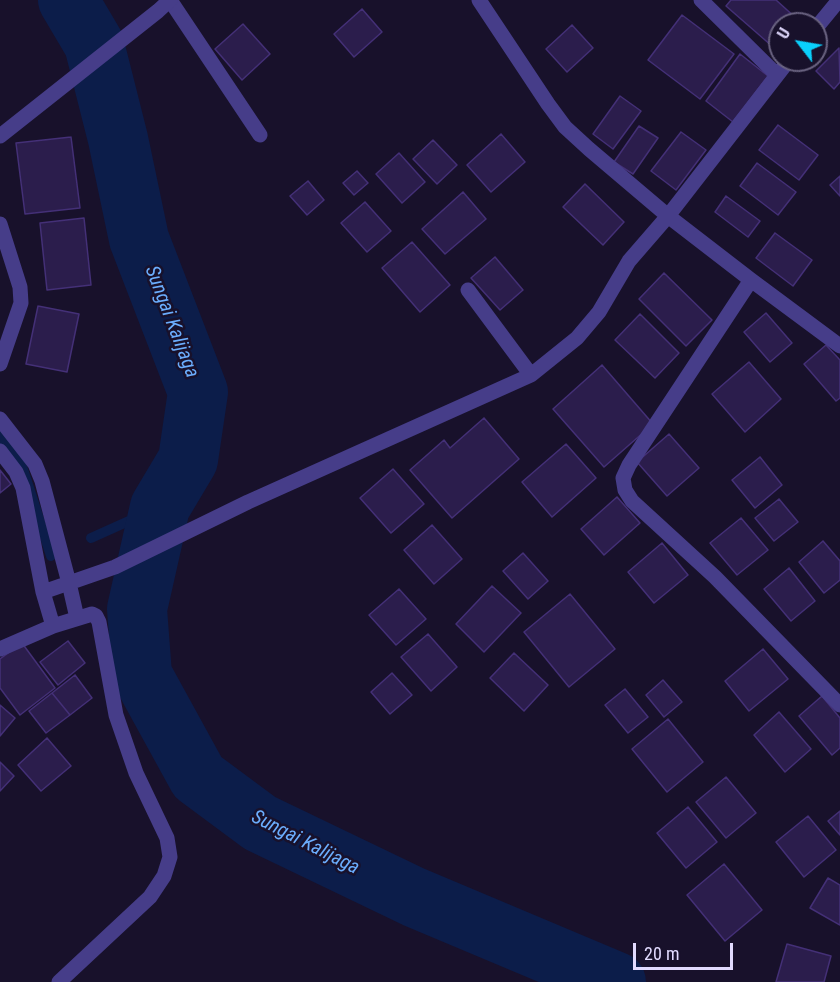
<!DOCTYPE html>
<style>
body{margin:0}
#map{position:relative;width:840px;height:982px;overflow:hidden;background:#18112b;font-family:"Roboto Condensed",sans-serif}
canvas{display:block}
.north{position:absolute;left:768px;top:12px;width:60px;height:60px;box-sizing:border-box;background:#18112b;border:2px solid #696280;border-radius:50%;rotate:301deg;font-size:16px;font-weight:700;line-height:24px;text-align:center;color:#e2dbff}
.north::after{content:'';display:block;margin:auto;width:21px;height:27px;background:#0ad0fc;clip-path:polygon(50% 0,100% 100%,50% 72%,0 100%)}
.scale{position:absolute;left:633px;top:943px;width:100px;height:27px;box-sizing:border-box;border:3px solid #e2dbff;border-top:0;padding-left:8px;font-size:18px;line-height:21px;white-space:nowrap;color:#e2dbff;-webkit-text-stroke:4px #18112b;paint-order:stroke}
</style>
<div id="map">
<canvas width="840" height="982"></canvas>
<div class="north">U</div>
<div class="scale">20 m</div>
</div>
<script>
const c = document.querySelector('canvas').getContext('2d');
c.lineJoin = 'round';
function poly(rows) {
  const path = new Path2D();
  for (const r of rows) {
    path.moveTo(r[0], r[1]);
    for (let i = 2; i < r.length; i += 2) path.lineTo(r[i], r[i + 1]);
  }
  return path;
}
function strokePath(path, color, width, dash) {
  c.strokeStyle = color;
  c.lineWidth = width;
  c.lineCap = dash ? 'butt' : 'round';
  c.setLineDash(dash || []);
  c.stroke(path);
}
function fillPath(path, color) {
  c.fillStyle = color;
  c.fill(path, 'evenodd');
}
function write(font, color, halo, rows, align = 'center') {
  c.font = font + ' "Roboto Condensed",sans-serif';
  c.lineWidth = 5;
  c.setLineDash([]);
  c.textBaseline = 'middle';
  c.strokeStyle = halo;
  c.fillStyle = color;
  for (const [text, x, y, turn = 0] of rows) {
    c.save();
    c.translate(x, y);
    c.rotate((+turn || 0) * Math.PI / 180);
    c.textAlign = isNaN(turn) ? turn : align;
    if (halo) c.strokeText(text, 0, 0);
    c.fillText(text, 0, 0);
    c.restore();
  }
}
const stream = poly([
 [0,436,14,453,23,469,51,556],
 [91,538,160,507]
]);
const river = poly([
 [68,0,94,44,118,139,139,239,198,392,188,460,160,507,137,609,142,675,198,777,260,823,414,897,616,982]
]);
const building = poly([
 [731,0,776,0,797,19,793,24,780,24,780,39,773,47,726,6,731,0],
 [362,9,382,32,354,57,334,34,362,9],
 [682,15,734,54,700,99,648,60,682,15],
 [243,24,270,54,242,80,215,49,243,24],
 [572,25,593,48,567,72,546,49,572,25],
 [839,48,840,82,834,89,816,71,839,48],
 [740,54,768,76,733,122,706,101,740,54],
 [620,96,641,111,613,149,593,134,620,96],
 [778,125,818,155,799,180,759,150,778,125],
 [639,126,658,138,633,174,614,162,639,126],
 [681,132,706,150,676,190,651,171,681,132],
 [501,134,525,162,491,192,467,165,501,134],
 [71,137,80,208,25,214,16,143,71,137],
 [433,140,457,165,437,184,413,159,433,140],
 [399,153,425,182,402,203,376,174,399,153],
 [757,163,796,192,778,215,740,186,757,163],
 [357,171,368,183,354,195,343,183,357,171],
 [840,176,840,196,830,185,840,176],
 [308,181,324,200,307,215,290,196,308,181],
 [585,184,624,222,603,245,563,207,585,184],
 [463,192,486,219,445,254,422,229,463,192],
 [726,196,760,221,748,237,715,212,726,196],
 [365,202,391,231,367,252,341,223,365,202],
 [84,218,91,285,47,290,40,223,84,218],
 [775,233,812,260,793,286,756,258,775,233],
 [412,242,450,285,420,312,382,268,412,242],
 [495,257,523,290,500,310,471,278,495,257],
 [664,273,712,320,686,346,639,299,664,273],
 [38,306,79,314,67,372,26,364,38,306],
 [766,313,792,343,770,362,744,332,766,313],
 [640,314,679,353,655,378,615,340,640,314],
 [826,345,840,360,840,398,836,401,804,364,826,345],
 [749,362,781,399,745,432,712,394,749,362],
 [602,365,653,424,604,467,553,409,602,365],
 [484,418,519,459,452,518,410,470,444,440,450,448,484,418],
 [669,434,699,468,667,496,637,462,669,434],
 [566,444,596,478,552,517,522,482,566,444],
 [760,457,782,485,755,508,732,480,760,457],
 [393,469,424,504,391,533,360,498,393,469],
 [0,470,11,484,0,493,0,470],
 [617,497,640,523,604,555,581,529,617,497],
 [779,499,798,522,774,541,755,518,779,499],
 [741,518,768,550,737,575,710,543,741,518],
 [432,525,462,559,434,584,404,550,432,525],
 [823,541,840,561,840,580,824,593,799,562,823,541],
 [662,543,688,575,654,603,628,572,662,543],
 [523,553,548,581,528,599,503,571,523,553],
 [789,568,815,601,791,621,764,589,789,568],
 [492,586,521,613,484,652,456,624,492,586],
 [399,589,426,619,396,645,369,615,399,589],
 [570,594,615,649,569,687,524,632,570,594],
 [428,634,457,667,431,691,401,657,428,634],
 [68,641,85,663,58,685,40,662,68,641],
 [22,643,55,688,20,715,0,688,0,659,22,643],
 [763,649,788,679,749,711,725,681,763,649],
 [514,653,548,685,524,711,490,678,514,653],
 [392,673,412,695,390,714,371,692,392,673],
 [75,675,92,698,70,715,52,693,75,675],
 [663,680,682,702,664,717,646,695,663,680],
 [625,689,648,717,628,733,605,705,625,689],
 [52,693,70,715,46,733,29,711,52,693],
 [822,696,840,718,840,748,832,755,799,716,822,696],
 [0,705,15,718,0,736,0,705],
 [779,712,811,749,785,772,754,735,779,712],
 [668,719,703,762,667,792,632,749,668,719],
 [47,738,71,766,41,791,18,765,47,738],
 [0,762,14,776,0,791,0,762],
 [726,777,756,813,726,838,696,802,726,777],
 [688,807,717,842,686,868,657,833,688,807],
 [840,811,840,835,828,821,840,811],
 [808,816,836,850,804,877,776,842,808,816],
 [724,864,762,910,725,941,687,895,724,864],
 [828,878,840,885,840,925,810,908,828,878],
 [787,944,831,956,824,982,776,982,787,944]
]);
const minor = poly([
 [170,0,260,135],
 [479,0,548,104,565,127,589,149,668,216,751,280,840,346],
 [701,0,777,75],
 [816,28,839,0],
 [0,224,20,287,21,303,0,364],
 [751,280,629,465,623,478,625,490,632,501,715,577,840,705],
 [468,290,531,375],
 [0,419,35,464,42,481,69,583,77,618],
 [0,451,16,472,23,488,43,592,53,626],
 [43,592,115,567,248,502,531,375,577,338,599,312,629,261,668,216,789,60],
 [0,649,53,626,92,614,96,616,99,622,116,715,136,773,167,838,170,857,164,876,150,897,59,982]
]);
const tertiary = poly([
 [0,136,158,11,170,0]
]);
const waterNames = [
 ["Sungai Kalijaga",171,322,69],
 ["Sungai Kalijaga",305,843,27]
];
strokePath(stream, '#0c1d4a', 10);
strokePath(river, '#0c1d4a', 60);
fillPath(building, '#2b1d4c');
strokePath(building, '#443077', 1.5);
strokePath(minor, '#463d89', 15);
strokePath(tertiary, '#463d89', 15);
write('italic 20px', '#6badfd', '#18112b', waterNames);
</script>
